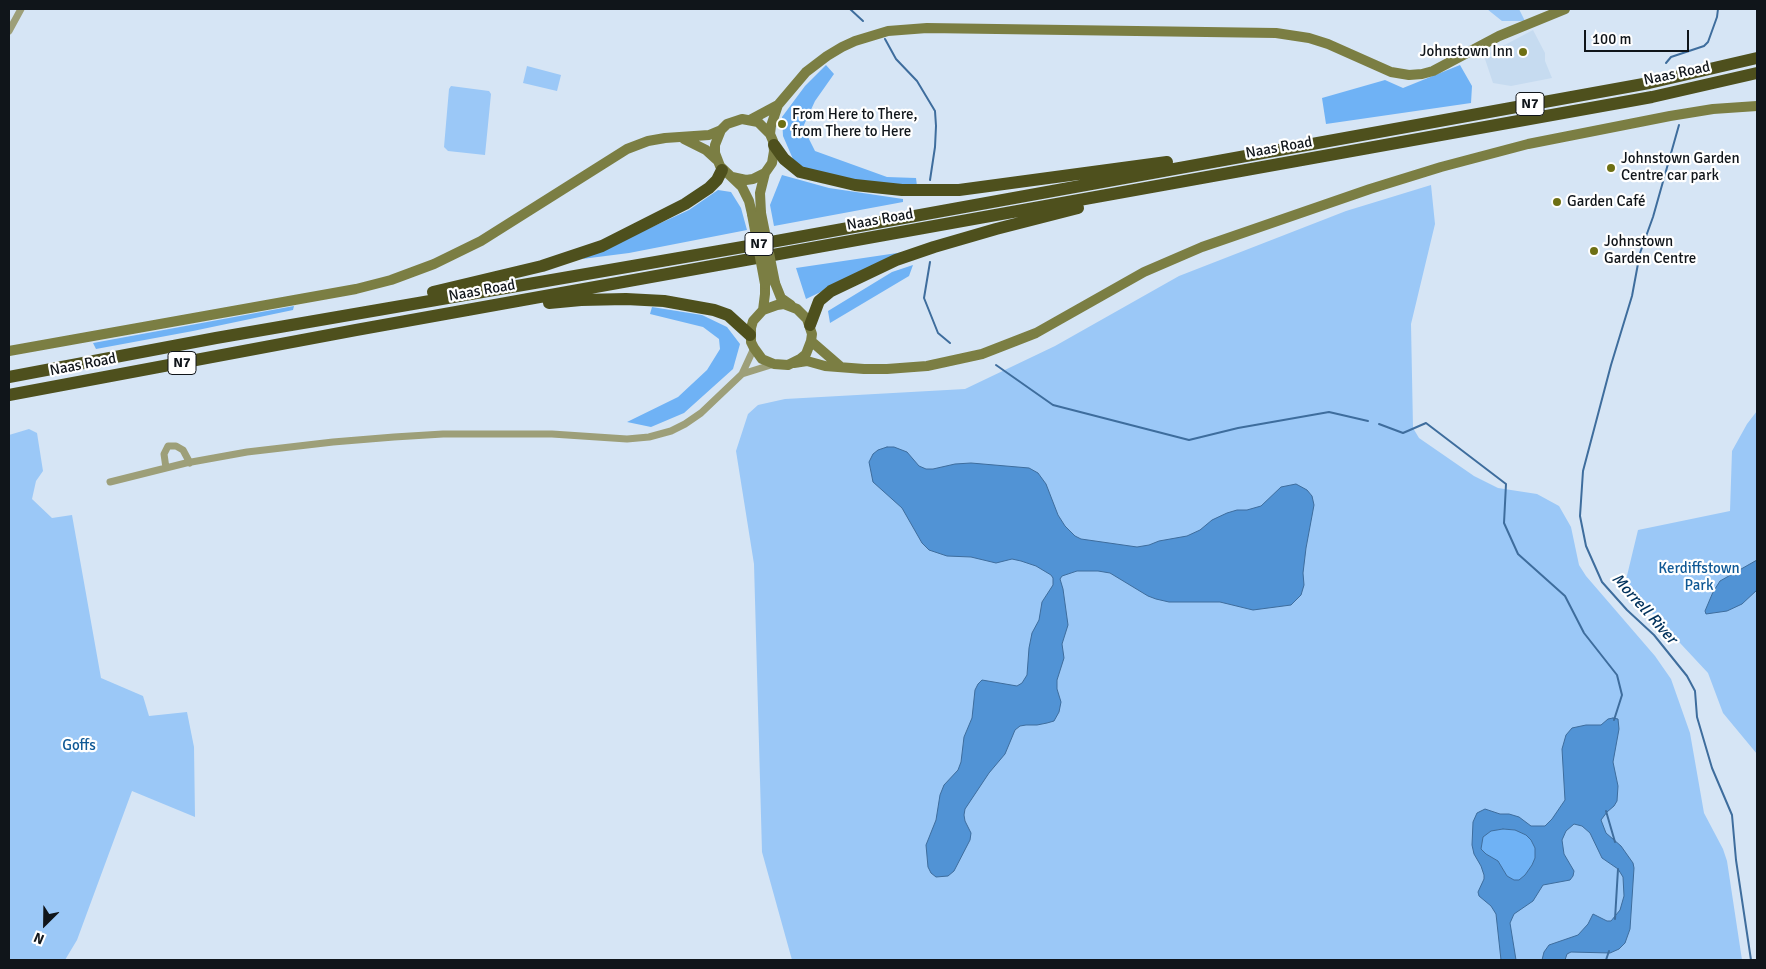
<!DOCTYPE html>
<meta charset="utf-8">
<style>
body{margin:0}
#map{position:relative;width:1766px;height:969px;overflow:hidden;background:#d6e5f5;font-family:Signika,sans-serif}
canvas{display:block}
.frame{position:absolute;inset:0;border:10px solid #10151a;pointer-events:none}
.north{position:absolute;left:20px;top:899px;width:50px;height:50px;-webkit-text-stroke:4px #fff;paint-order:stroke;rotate:203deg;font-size:14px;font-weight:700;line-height:20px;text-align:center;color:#10151a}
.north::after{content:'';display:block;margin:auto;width:18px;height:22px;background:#10151a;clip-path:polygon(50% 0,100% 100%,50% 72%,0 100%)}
.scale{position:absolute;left:1584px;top:30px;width:105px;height:22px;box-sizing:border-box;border:2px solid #10151a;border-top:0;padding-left:6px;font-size:15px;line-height:18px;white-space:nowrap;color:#10151a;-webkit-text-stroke:4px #fff;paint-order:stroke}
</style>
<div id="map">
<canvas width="1766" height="969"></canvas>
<div class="frame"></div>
<div class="north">N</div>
<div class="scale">100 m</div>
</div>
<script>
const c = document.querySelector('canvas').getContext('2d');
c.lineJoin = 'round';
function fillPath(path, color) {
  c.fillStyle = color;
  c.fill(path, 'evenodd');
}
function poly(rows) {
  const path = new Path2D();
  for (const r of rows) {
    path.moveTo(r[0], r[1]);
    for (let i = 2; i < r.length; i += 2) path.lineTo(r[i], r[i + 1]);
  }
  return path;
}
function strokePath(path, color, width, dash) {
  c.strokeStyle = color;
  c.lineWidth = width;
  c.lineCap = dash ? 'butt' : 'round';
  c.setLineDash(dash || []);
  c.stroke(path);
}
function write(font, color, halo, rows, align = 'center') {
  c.font = font + ' Signika,sans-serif';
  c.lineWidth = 4.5;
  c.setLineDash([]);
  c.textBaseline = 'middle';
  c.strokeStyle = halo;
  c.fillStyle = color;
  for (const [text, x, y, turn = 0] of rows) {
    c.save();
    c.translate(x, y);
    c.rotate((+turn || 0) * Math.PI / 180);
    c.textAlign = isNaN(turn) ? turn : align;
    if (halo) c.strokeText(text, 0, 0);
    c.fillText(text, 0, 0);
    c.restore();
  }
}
const built = poly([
 [1533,30,1545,53,1545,61,1552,78,1511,86,1493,83,1484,56]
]);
const green = poly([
 [1487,9,1519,9,1525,21,1502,21],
 [527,66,561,75,557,91,523,83],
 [451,86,489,91,491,94,485,155,448,151,444,147,449,89],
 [1431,185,1435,224,1411,324,1413,428,1419,438,1474,476,1498,488,1537,494,1559,506,1571,527,1579,565,1586,576,1655,656,1671,679,1690,733,1704,813,1723,849,1727,861,1742,960,792,960,762,852,754,564,736,451,748,414,758,405,785,399,965,389,1055,346,1179,276,1346,211],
 [1757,411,1757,754,1723,713,1708,673,1625,584,1638,530,1730,511,1732,451,1747,424],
 [29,429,37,433,43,471,36,481,32,499,52,518,72,515,101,678,143,696,149,716,187,712,194,747,195,817,132,791,77,940,65,960,9,960,9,435]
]);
const forest = poly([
 [826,65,834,74,815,101,803,127,815,151,887,177,916,178,917,186,845,180,796,166,783,136,782,117,805,86],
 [1460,65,1472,86,1471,103,1326,124,1322,98,1385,80,1403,88],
 [782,175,829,188,903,199,903,202,774,226,770,205],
 [718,190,731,192,741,208,747,230,629,253,582,259,689,210],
 [904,252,806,299,796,268],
 [913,265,909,276,830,323,828,311,892,272],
 [294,306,293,310,193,331,96,349,93,343],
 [652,307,702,315,727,327,740,344,733,369,684,413,651,427,627,422,678,397,707,370,720,349,719,339,703,327,650,314],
 [1503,829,1515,830,1526,835,1531,840,1535,848,1535,858,1532,865,1525,875,1519,880,1514,880,1507,876,1498,861,1486,854,1481,849,1483,837,1491,831]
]);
const water = poly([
 [887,447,894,447,907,452,919,466,926,469,933,469,955,464,971,463,1029,468,1038,473,1046,484,1058,515,1065,526,1075,536,1081,539,1137,547,1149,545,1159,541,1187,536,1200,530,1212,520,1227,513,1237,510,1247,510,1261,506,1281,487,1296,484,1307,490,1312,496,1314,505,1306,548,1303,573,1304,585,1301,595,1291,605,1253,610,1220,602,1169,602,1156,599,1148,596,1110,573,1098,571,1077,571,1062,576,1060,579,1063,589,1068,625,1062,644,1064,658,1057,680,1057,689,1061,702,1059,712,1054,721,1047,723,1037,725,1026,725,1020,726,1015,730,1005,754,989,773,965,809,964,815,965,821,971,833,970,840,954,871,948,876,936,877,931,873,928,867,926,845,936,820,940,795,944,785,958,770,961,762,964,737,972,718,975,690,978,684,982,680,1017,686,1022,683,1027,675,1029,648,1032,633,1039,620,1042,602,1053,585,1053,578,1051,575,1036,566,1021,561,1012,559,996,563,971,557,947,556,929,550,922,543,902,508,873,482,869,462,873,454,878,450,887,447],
 [1757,560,1757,590,1742,604,1727,611,1706,614,1705,611,1713,592,1720,581,1757,560],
 [1613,718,1618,719,1619,729,1613,762,1618,786,1617,801,1614,806,1607,812,1601,820,1606,833,1621,846,1633,863,1634,868,1630,929,1625,943,1619,949,1610,953,1571,952,1567,954,1565,960,1542,960,1544,952,1549,945,1578,935,1588,924,1593,914,1607,921,1611,921,1620,910,1624,896,1623,877,1618,869,1602,858,1590,833,1582,826,1574,824,1566,831,1562,840,1564,854,1574,871,1573,876,1570,880,1543,885,1533,901,1514,914,1510,923,1516,960,1501,960,1496,914,1491,906,1479,896,1478,892,1484,879,1484,875,1481,866,1474,854,1472,845,1473,822,1477,813,1485,809,1500,814,1509,814,1519,817,1531,826,1545,826,1552,819,1565,800,1562,749,1566,735,1572,728,1586,725,1601,725,1608,719,1613,718],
 [1503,829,1515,830,1526,835,1531,840,1535,848,1535,858,1532,865,1525,875,1519,880,1514,880,1507,876,1498,861,1486,854,1481,849,1483,837,1491,831,1503,829]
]);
const stream = poly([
 [850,9,863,21],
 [885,39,896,59,917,81,935,111,936,126,935,147,930,180],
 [1666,63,1671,57,1704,46,1708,42,1717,17,1718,9],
 [1679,125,1653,217,1640,253,1632,296,1611,365,1583,471,1580,516,1586,546,1602,582,1627,610,1654,635,1687,676,1695,691,1697,717,1712,768,1732,815,1736,860,1751,960],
 [930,262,924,298,938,333,950,343],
 [996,365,1053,405,1189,440,1238,428,1329,412,1368,421],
 [1379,424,1403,433,1426,423,1506,484,1504,523,1518,554,1565,596,1584,633,1617,675,1622,695,1614,720],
 [1606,811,1615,842],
 [1615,919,1618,869],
 [1606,960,1609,951]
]);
const street = poly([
 [9,31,21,9],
 [742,374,774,364],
 [166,468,164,454,168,446,176,446,183,450,190,463],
 [110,482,186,463,247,452,333,442,394,437,443,434,552,434,627,439,649,437,671,431,685,424,701,413,742,374,754,348]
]);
const secondary = poly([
 [750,120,778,105],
 [770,134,771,126,778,105,806,72,827,56,842,47,855,41,888,31,927,28,1276,33,1309,38,1328,44,1391,72,1409,75,1422,74,1433,71,1499,36,1565,9],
 [684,139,706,150,717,160],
 [732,177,746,180,753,179,765,173,772,163,774,151,773,141,770,134,758,122,742,119,727,124,721,130,715,145,715,153,720,166,742,187,749,201,752,214],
 [761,213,760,193,765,173],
 [775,283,781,298,791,305],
 [763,310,777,305,784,304,797,309,807,319,812,334,811,341,806,354,800,359,788,365,774,364,762,359,754,348,751,342,751,328,753,321,763,310,765,294,765,284],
 [811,341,841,367],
 [9,351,356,289,391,280,434,264,481,241,627,149,648,141,665,138,709,135,721,130],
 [794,363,807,361,825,366,864,369,887,369,927,366,982,354,1036,333,1144,272,1202,247,1370,189,1441,167,1528,144,1670,116,1713,109,1757,106]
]);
const highway = poly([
 [774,145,784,159,800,172,855,185,902,190,959,190,1167,162],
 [433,292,542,266,602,246,685,204,709,188,717,180,722,170],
 [549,303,581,300,626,299,664,301,714,310,728,315,750,335],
 [810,325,819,301,831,291,896,260,934,247,996,229,1078,208],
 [9,377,216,338,760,244,1649,83,1757,58],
 [9,395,356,330,1652,97,1757,73]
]);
const secondaryBridge = poly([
 [761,213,775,283],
 [752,214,765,284]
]);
const markers = [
 [1523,52,5,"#6e7014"],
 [782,124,5,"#6e7014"],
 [1611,168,5,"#6e7014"],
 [1557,202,5,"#6e7014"],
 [1594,251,5,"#6e7014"]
];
const shields = [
 [1530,104,28],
 [759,244,28],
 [182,363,28]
];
const shieldNames = [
 ["N7",1530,104],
 ["N7",759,244],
 ["N7",182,363]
];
const poiNames = [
 ["Johnstown Inn",1513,52,"right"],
 ["From Here to There,",792,115],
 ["from There to Here",792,132],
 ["Johnstown Garden",1621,159],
 ["Centre car park",1621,176],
 ["Garden Café",1567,202],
 ["Johnstown",1604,242],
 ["Garden Centre",1604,259]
];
const streetNames = [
 ["Naas Road",1677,74,-12],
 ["Naas Road",1279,148,-10],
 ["Naas Road",880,220,-10],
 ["Naas Road",482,291,-10],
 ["Naas Road",83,365,-11]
];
const parkNames = [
 ["Kerdiffstown",1699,569],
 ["Park",1699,586],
 ["Goffs",79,746]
];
const waterNames = [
 ["Morrell River",1644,609,48]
];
fillPath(built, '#c6dbf0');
fillPath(green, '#9bc8f7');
fillPath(forest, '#6fb2f5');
fillPath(water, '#5193d5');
strokePath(water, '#3e6d9d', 1);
strokePath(stream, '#3e6d9d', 2);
strokePath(street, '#9d9f79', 7);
strokePath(secondary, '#7b7e43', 10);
strokePath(highway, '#4e501d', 12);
strokePath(secondaryBridge, '#7b7e43', 10);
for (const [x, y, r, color] of markers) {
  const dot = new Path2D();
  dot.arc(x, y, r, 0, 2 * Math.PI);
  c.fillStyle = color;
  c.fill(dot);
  strokePath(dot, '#fff', 2);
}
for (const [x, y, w] of shields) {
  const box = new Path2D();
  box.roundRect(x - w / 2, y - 11.5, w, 23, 4);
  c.fillStyle = '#fff';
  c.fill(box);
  strokePath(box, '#10151a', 1);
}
write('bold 14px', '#10151a', null, shieldNames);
write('15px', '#10151a', '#fff', poiNames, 'left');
write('15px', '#10151a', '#fff', streetNames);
write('15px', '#0e5895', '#fff', parkNames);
write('italic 16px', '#00315b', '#fff', waterNames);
</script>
